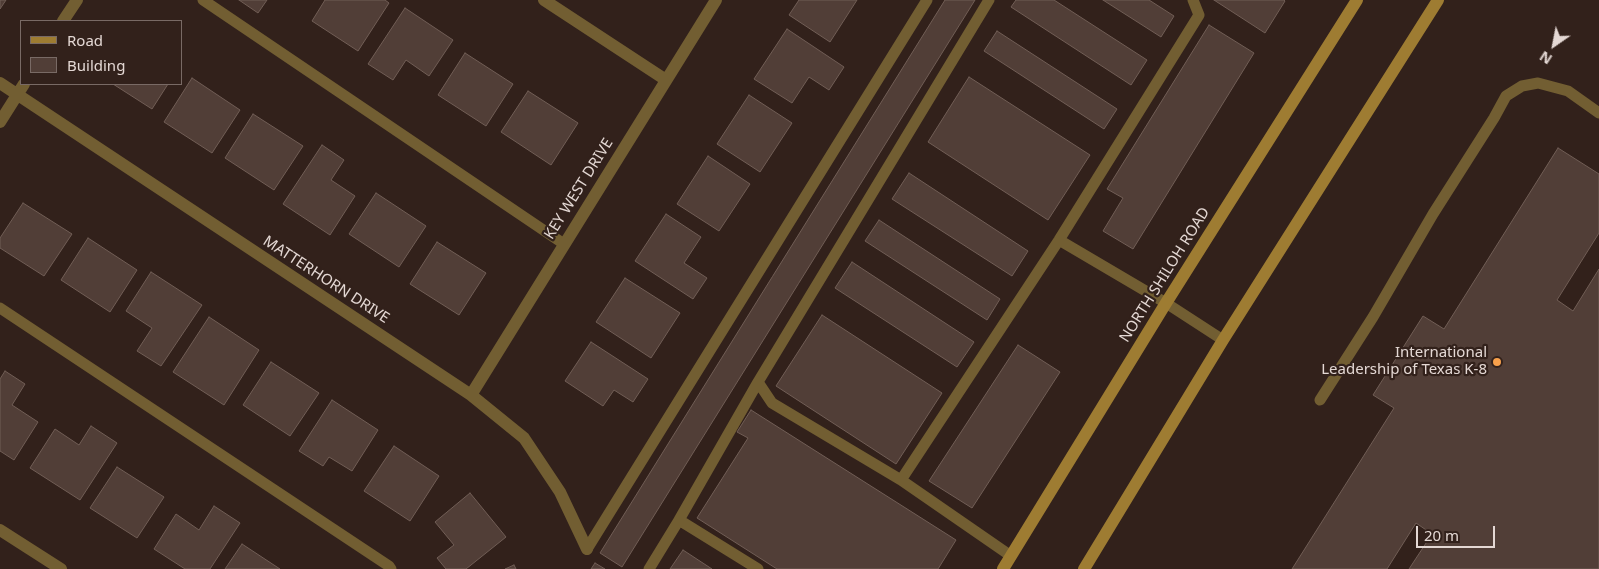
<!DOCTYPE html>
<style>
body{margin:0}
#map{position:relative;width:1599px;height:569px;overflow:hidden;background:#32211b;font-family:"Noto Sans",sans-serif}
canvas{display:block}
.legend{position:absolute;left:20px;top:20px;width:162px;height:65px;box-sizing:border-box;background:#32211b;border:1px solid #796a65;margin:0;padding:6px 9px;list-style:none;font-size:15px;color:#e4d8d4}
.legend li{display:flex;align-items:center;gap:10px;height:25px}
.legend b{width:25px;border:1px solid #796a65}
.north{position:absolute;left:1529px;top:20px;width:50px;height:50px;-webkit-text-stroke:4px #32211b;paint-order:stroke;rotate:213deg;font-size:14px;font-weight:700;line-height:20px;text-align:center;color:#e4d8d4}
.north::after{content:'';display:block;margin:auto;width:18px;height:22px;background:#e4d8d4;clip-path:polygon(50% 0,100% 100%,50% 72%,0 100%)}
.scale{position:absolute;left:1416px;top:526px;width:79px;height:22px;box-sizing:border-box;border:2px solid #e4d8d4;border-top:0;padding-left:6px;font-size:15px;line-height:18px;white-space:nowrap;color:#e4d8d4;-webkit-text-stroke:4px #32211b;paint-order:stroke}
</style>
<div id="map">
<canvas width="1599" height="569"></canvas>
<ul class="legend">
<li><b style="height:6px;background:#9e7c32"></b>Road</li>
<li><b style="height:14px;background:#513e37"></b>Building</li>
</ul>
<div class="north">N</div>
<div class="scale">20 m</div>
</div>
<script>
const c = document.querySelector('canvas').getContext('2d');
c.lineJoin = 'round';
function fillPath(path, color) {
  c.fillStyle = color;
  c.fill(path, 'evenodd');
}
function poly(rows) {
  const path = new Path2D();
  for (const r of rows) {
    path.moveTo(r[0], r[1]);
    for (let i = 2; i < r.length; i += 2) path.lineTo(r[i], r[i + 1]);
  }
  return path;
}
function strokePath(path, color, width, dash) {
  c.strokeStyle = color;
  c.lineWidth = width;
  c.lineCap = dash ? 'butt' : 'round';
  c.setLineDash(dash || []);
  c.stroke(path);
}
function write(font, color, halo, rows, align = 'center') {
  c.font = font + ' "Noto Sans",sans-serif';
  c.lineWidth = 4.5;
  c.setLineDash([]);
  c.textBaseline = 'middle';
  c.strokeStyle = halo;
  c.fillStyle = color;
  for (const [text, x, y, turn = 0] of rows) {
    c.save();
    c.translate(x, y);
    c.rotate((+turn || 0) * Math.PI / 180);
    c.textAlign = isNaN(turn) ? turn : align;
    if (halo) c.strokeText(text, 0, 0);
    c.fillText(text, 0, 0);
    c.restore();
  }
}
const building = poly([
 [0,0,6,0,0,9,0,0],
 [239,0,267,0,258,13,239,0],
 [325,0,385,0,389,3,358,51,312,21,325,0],
 [799,0,857,0,830,42,789,15,799,0],
 [945,0,975,0,622,567,600,553,945,0],
 [1016,0,1054,0,1147,60,1131,85,1011,7,1016,0],
 [1103,0,1149,0,1174,16,1161,37,1103,0],
 [1214,0,1284,0,1285,1,1265,33,1214,0],
 [405,8,453,40,429,76,406,60,393,80,368,64,405,8],
 [1209,25,1254,53,1133,249,1103,231,1123,198,1107,189,1209,25],
 [787,29,844,67,829,90,809,77,792,103,754,79,787,29],
 [997,31,1117,109,1104,129,984,51,997,31],
 [465,53,513,84,486,126,438,95,465,53],
 [969,77,1090,155,1048,220,928,142,969,77],
 [192,78,240,110,212,153,164,122,192,78],
 [113,84,168,84,152,109,113,84],
 [528,91,578,123,551,165,501,132,528,91],
 [749,95,792,123,760,172,717,144,749,95],
 [253,114,303,146,274,190,225,158,253,114],
 [322,145,344,160,331,180,355,196,330,235,283,204,322,145],
 [1558,148,1599,174,1599,233,1557,300,1573,311,1599,269,1599,569,1409,569,1432,534,1416,523,1387,569,1292,569,1394,408,1373,395,1423,316,1444,329,1558,148],
 [708,156,750,184,719,231,677,204,708,156],
 [909,173,1028,251,1012,276,892,199,909,173],
 [376,193,426,226,399,267,349,234,376,193],
 [23,203,72,234,44,276,0,248,0,238,23,203],
 [666,214,701,237,684,263,707,278,693,299,635,261,666,214],
 [879,220,1000,299,987,320,865,241,879,220],
 [88,238,137,270,110,312,61,280,88,238],
 [437,242,486,273,459,315,410,284,437,242],
 [852,262,974,342,957,367,835,288,852,262],
 [151,272,202,305,161,366,137,351,152,328,126,311,151,272],
 [625,278,680,313,651,358,596,322,625,278],
 [822,315,942,393,896,464,776,386,822,315],
 [209,317,259,350,224,405,173,372,209,317],
 [591,342,648,379,633,402,614,390,603,406,565,381,591,342],
 [1018,345,1060,372,972,508,929,481,1018,345],
 [271,362,319,393,290,436,243,405,271,362],
 [5,371,25,384,12,405,38,422,14,460,0,451,0,379,5,371],
 [332,400,378,430,352,471,329,457,323,466,299,451,332,400],
 [751,410,956,540,938,569,777,569,697,518,748,438,737,432,751,410],
 [91,426,117,443,80,500,30,468,55,429,79,445,91,426],
 [394,446,439,476,410,521,364,491,394,446],
 [117,467,164,497,137,538,90,508,117,467],
 [470,493,506,537,466,569,446,569,437,558,454,545,435,522,470,493],
 [214,506,240,523,210,569,185,569,154,549,176,514,199,530,214,506],
 [242,544,280,569,225,569,242,544],
 [683,550,712,569,670,569,683,550],
 [595,563,605,569,591,569,595,563],
 [514,565,516,569,505,569,514,565]
]);
const service = poly([
 [203,0,564,244],
 [1059,240,1166,303,1223,340],
 [0,308,389,566,391,569],
 [758,382,679,520,758,569],
 [1320,400,1373,317,1433,214,1494,118,1506,96,1522,86,1538,83,1568,91,1599,113],
 [901,480,772,403,758,382,989,0],
 [587,549,927,0],
 [1011,556,901,480,1059,240,1199,15,1193,0],
 [649,569,679,520]
]);
const minor = poly([
 [544,0,666,80],
 [63,21,77,0],
 [0,83,471,395,524,438,560,492,587,549],
 [0,122,24,84],
 [471,395,716,0],
 [0,530,61,569]
]);
const secondary = poly([
 [1003,569,1166,303,1357,0],
 [1084,569,1223,340,1438,0]
]);
const markers = [
 [1497,362,5,"#f8a04b"]
];
const streetNames = [
 ["KEY WEST DRIVE",579,189,-58],
 ["NORTH SHILOH ROAD",1165,275,-58],
 ["MATTERHORN DRIVE",326,280,33]
];
const poiNames = [
 ["International",1487,353],
 ["Leadership of Texas K-8",1487,370]
];
fillPath(building, '#513e37');
strokePath(building, '#715e56', 1);
strokePath(service, '#725e32', 11);
strokePath(minor, '#725e32', 12);
strokePath(secondary, '#9e7c32', 12);
for (const [x, y, r, color] of markers) {
  const dot = new Path2D();
  dot.arc(x, y, r, 0, 2 * Math.PI);
  c.fillStyle = color;
  c.fill(dot);
  strokePath(dot, '#32211b', 2);
}
write('15px', '#e4d8d4', '#32211b', streetNames);
write('15px', '#e4d8d4', '#32211b', poiNames, 'right');
</script>
